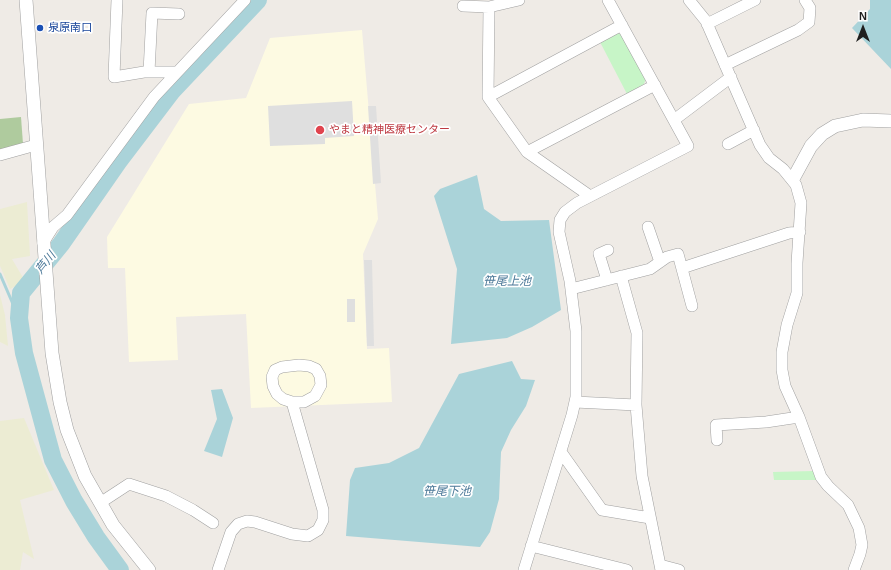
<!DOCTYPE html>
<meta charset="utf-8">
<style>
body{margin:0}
#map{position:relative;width:891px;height:570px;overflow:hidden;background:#efebe6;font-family:Helvetica,sans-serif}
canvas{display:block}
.north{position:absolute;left:843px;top:8px;width:40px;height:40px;-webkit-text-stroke:3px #fff;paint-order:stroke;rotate:0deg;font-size:11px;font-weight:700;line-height:16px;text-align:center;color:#1f1f1f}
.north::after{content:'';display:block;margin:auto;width:14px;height:18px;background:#1f1f1f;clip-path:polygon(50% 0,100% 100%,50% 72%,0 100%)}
</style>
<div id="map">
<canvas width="891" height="570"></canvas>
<div class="north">N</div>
</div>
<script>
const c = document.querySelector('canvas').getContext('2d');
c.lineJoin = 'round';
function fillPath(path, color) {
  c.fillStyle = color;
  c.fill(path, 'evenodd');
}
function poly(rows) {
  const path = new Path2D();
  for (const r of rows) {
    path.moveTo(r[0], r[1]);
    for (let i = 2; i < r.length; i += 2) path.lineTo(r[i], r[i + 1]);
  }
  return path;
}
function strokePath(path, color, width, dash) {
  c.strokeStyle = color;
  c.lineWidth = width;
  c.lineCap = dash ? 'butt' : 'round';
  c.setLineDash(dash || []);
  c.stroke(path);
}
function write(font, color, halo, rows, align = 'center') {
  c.font = font + ' Helvetica,"Noto Sans JP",sans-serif';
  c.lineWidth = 3.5;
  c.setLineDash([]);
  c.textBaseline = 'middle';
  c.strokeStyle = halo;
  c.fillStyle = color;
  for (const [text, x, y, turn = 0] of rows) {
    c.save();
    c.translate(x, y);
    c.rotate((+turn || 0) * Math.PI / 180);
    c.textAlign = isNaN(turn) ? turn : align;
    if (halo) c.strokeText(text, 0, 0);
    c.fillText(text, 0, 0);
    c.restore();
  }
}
const education = poly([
 [362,30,378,219,363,254,367,349,389,348,392,402,251,408,246,314,176,317,178,360,129,362,125,268,108,268,107,237,189,104,246,98,270,38]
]);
const farmland = poly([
 [27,202,30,256,12,259,25,281,10,289,0,266,0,209],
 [0,295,5,315,8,346,0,342],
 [24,418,54,490,20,500,34,559,23,552,20,570,0,570,0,421]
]);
const forest = poly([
 [21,117,23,144,0,152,0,119]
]);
const park = poly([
 [618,33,624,36,646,78,644,84,627,94,600,42],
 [813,471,817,480,774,480,773,472]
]);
const parking = poly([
 [352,101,354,136,325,138,325,144,270,146,268,106],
 [368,106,376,106,381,183,373,184],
 [364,260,372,260,374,346,367,346],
 [347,299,355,299,355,322,347,322]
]);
const water = poly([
 [870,0,891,0,891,69,852,28,870,9],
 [477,175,484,209,501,221,549,220,561,310,532,327,507,338,451,344,457,269,434,196,440,189],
 [512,361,521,379,535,380,526,406,511,430,501,452,499,499,490,532,480,547,346,536,350,480,355,468,389,463,419,448,459,374],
 [222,389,233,418,222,457,204,451,217,419,211,390]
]);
const stream = poly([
 [0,274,19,318]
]);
const river = poly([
 [120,570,96,537,74,501,53,460,24,353,19,318,21,293,61,244,118,162,172,91,258,0]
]);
const minor = poly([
 [117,0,114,77,144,72,176,72],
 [519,0,489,7,488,97,527,152,590,196],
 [689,0,706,21,760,145,769,158,783,169,796,185,801,203,797,263,797,293,787,325,782,352,782,370,785,386,799,417,821,477,828,486,848,505,859,528,862,545,860,554,854,570],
 [463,6,489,7],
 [707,24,755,0],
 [725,65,798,30,809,22,810,8,805,0],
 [149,72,152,13,179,14],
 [488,97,622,25],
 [674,120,731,77],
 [728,144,754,130],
 [527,152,655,85],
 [0,155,36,145],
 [648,227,660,262],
 [43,243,53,227,67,215,154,97,245,0],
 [682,268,789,233,800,232],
 [621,276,637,333,636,405,642,476,661,570],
 [607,280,599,254,608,250],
 [571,289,650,269,667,257,678,254,692,306],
 [299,365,309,366,316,369,320,376,321,385,315,396,304,402,292,402,283,399,277,394,273,386,272,377,275,370,282,367,299,365],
 [575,402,636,405],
 [717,440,716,425,766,422,799,417],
 [561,452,602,510,650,518],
 [100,503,129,484,166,496,193,510,213,523],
 [531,546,627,570],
 [660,565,679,570],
 [218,570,231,532,238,524,247,521,255,522,292,534,308,536,318,530,323,520,323,510,292,402],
 [524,570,572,415,576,397,576,331,570,281,559,232,560,220,565,212,577,203,688,146,608,0]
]);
const tertiary = poly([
 [26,0,52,353,60,402,67,430,85,476,113,525,149,570],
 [793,179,811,146,822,134,835,126,863,120,891,121]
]);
const markers = [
 [40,28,4,"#1a4fb4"],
 [320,130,5,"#e0444e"]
];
const transitNames = [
 ["泉原南口",48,28]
];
const healthNames = [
 ["やまと精神医療センター",329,130]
];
const waterNames = [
 ["芦川",46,263,-51],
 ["笹尾上池",507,282],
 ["笹尾下池",447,492]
];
fillPath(education, '#fdfae2');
fillPath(farmland, '#ececd3');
fillPath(forest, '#afcb9e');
fillPath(park, '#c7f5c7');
fillPath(parking, '#dfdfdf');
fillPath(water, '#aad3d9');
strokePath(stream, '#aad3d9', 3);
strokePath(river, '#aad3d9', 18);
strokePath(minor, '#a0a0a0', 12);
strokePath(tertiary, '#a0a0a0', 14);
strokePath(minor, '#fff', 11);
strokePath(tertiary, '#fff', 13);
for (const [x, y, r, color] of markers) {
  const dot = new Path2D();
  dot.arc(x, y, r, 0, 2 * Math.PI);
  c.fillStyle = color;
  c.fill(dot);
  strokePath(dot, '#fff', 1.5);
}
write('11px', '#164399', '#fff', transitNames, 'left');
write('11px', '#be3a42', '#fff', healthNames, 'left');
write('italic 12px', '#4c7999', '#fff', waterNames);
</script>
